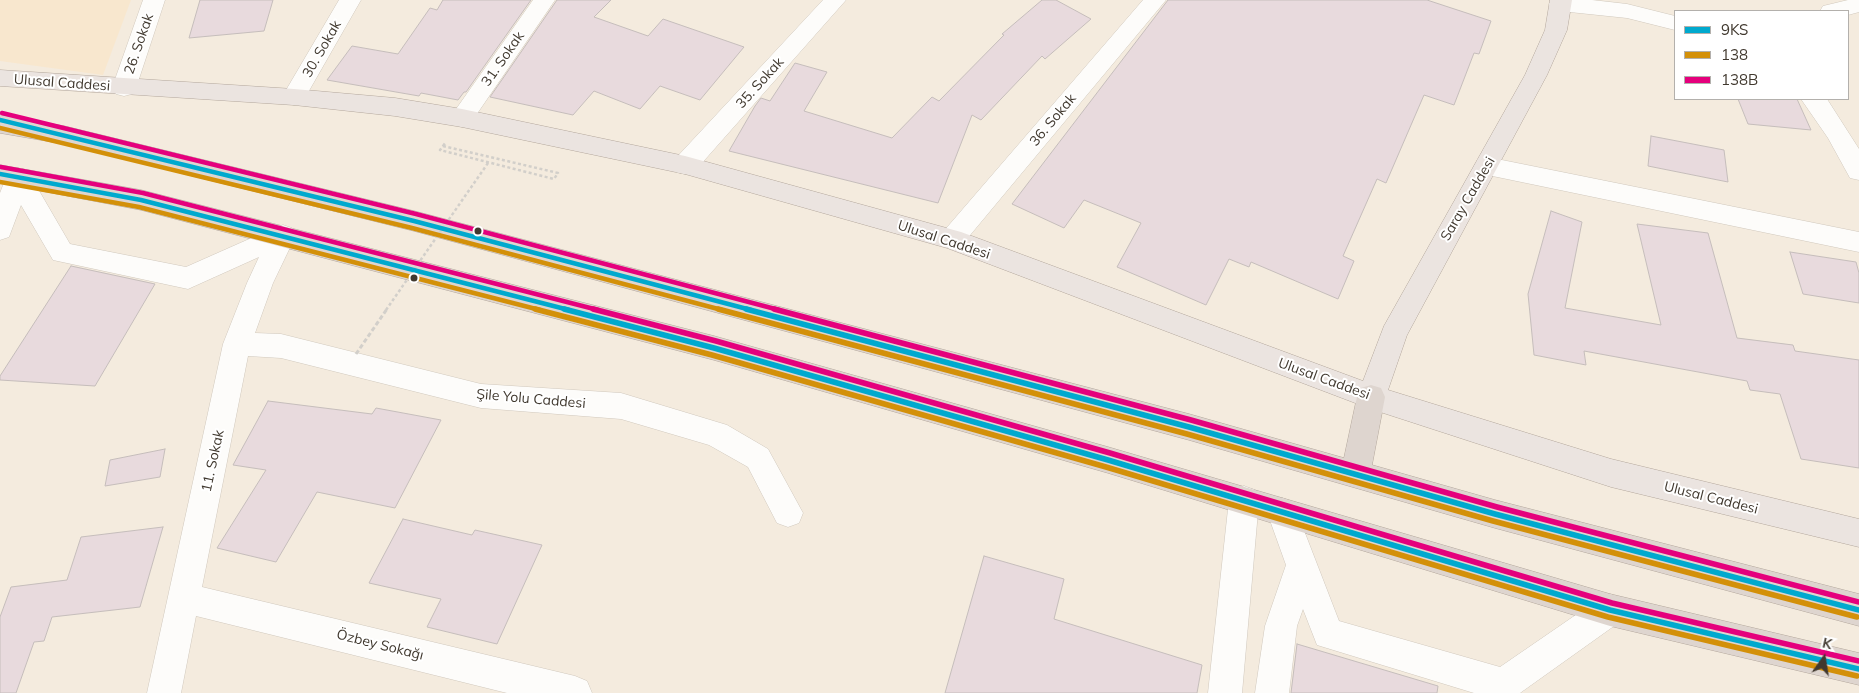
<!DOCTYPE html>
<meta charset="utf-8">
<style>
body{margin:0}
#map{position:relative;width:1859px;height:693px;overflow:hidden;background:#f4ebde;font-family:Mulish,sans-serif}
canvas{display:block}
.legend{position:absolute;left:1674px;top:10px;width:175px;height:90px;box-sizing:border-box;background:#fff;border:1px solid #b3b0ac;margin:0;padding:6px 9px;list-style:none;font-size:15px;color:#41392f}
.legend li{display:flex;align-items:center;gap:10px;height:25px}
.legend b{width:25px;border:1px solid #b3b0ac}
.north{position:absolute;left:1799px;top:633px;width:50px;height:50px;-webkit-text-stroke:4px #fff;paint-order:stroke;rotate:13deg;font-size:14px;font-weight:700;line-height:20px;text-align:center;color:#41392f}
.north::after{content:'';display:block;margin:auto;width:18px;height:22px;background:#41392f;clip-path:polygon(50% 0,100% 100%,50% 72%,0 100%)}
</style>
<div id="map">
<canvas width="1859" height="693"></canvas>
<ul class="legend">
<li><b style="height:6px;background:#00a9ce"></b>9KS</li>
<li><b style="height:6px;background:#d39009"></b>138</li>
<li><b style="height:6px;background:#e5007d"></b>138B</li>
</ul>
<div class="north">K</div>
</div>
<script>
const c = document.querySelector('canvas').getContext('2d');
c.lineJoin = 'round';
function fillPath(path, color) {
  c.fillStyle = color;
  c.fill(path, 'evenodd');
}
function poly(rows) {
  const path = new Path2D();
  for (const r of rows) {
    path.moveTo(r[0], r[1]);
    for (let i = 2; i < r.length; i += 2) path.lineTo(r[i], r[i + 1]);
  }
  return path;
}
function strokePath(path, color, width, dash) {
  c.strokeStyle = color;
  c.lineWidth = width;
  c.lineCap = dash ? 'butt' : 'round';
  c.setLineDash(dash || []);
  c.stroke(path);
}
function write(font, color, halo, rows, align = 'center') {
  c.font = font + ' Mulish,sans-serif';
  c.lineWidth = 4;
  c.setLineDash([]);
  c.textBaseline = 'middle';
  c.strokeStyle = halo;
  c.fillStyle = color;
  for (const [text, x, y, turn = 0] of rows) {
    c.save();
    c.translate(x, y);
    c.rotate((+turn || 0) * Math.PI / 180);
    c.textAlign = isNaN(turn) ? turn : align;
    if (halo) c.strokeText(text, 0, 0);
    c.fillText(text, 0, 0);
    c.restore();
  }
}
const built = poly([
 [0,0,131,0,103,75,0,61]
]);
const building = poly([
 [200,0,273,0,264,31,189,38,200,0],
 [443,0,531,0,466,92,464,92,458,100,421,93,419,96,327,80,352,46,398,54,430,8,437,10,443,0],
 [557,0,611,0,594,17,648,36,663,19,744,47,700,100,660,86,640,109,594,91,573,115,490,97,557,0],
 [1042,0,1056,0,1091,19,1045,59,1042,56,981,120,972,115,938,203,729,151,755,106,761,98,770,101,795,63,827,72,804,111,892,138,932,97,939,101,1004,35,1002,34,1042,0],
 [1168,0,1427,0,1491,21,1479,54,1474,53,1454,105,1424,95,1386,183,1377,179,1343,256,1354,261,1338,299,1251,262,1249,267,1229,259,1206,305,1117,267,1141,223,1084,200,1064,228,1012,204,1168,0],
 [1738,99,1797,99,1811,130,1748,124,1738,99],
 [1651,136,1724,150,1728,182,1648,166,1651,136],
 [1551,211,1582,222,1565,308,1661,325,1637,224,1708,233,1737,338,1793,345,1795,351,1859,360,1859,468,1801,459,1780,394,1750,390,1747,381,1584,351,1586,365,1534,355,1528,294,1551,211],
 [1790,252,1856,262,1859,273,1859,303,1803,294,1790,252],
 [71,266,155,284,95,386,0,380,0,376,71,266],
 [268,401,372,414,376,408,441,420,395,508,317,492,276,562,217,548,266,470,233,465,268,401],
 [165,449,160,477,105,486,110,460,165,449],
 [403,519,472,535,475,530,542,545,497,644,427,627,441,599,369,583,403,519],
 [163,527,140,607,52,617,44,641,34,642,16,693,0,693,0,617,11,587,67,580,81,537,163,527],
 [984,556,1064,579,1054,619,1202,665,1197,693,945,693,984,556],
 [1297,644,1438,686,1437,693,1291,693,1297,644]
]);
const path = poly([
 [443,146,558,173,554,179,440,150,443,146],
 [443,146,446,142]
]);
const minor = poly([
 [143,0,165,0,136,88,132,94,124,96,116,94,112,88,143,0],
 [339,0,361,0,302,103,294,105,286,103,282,97,339,0],
 [533,0,555,0,470,124,462,127,454,124,450,118,454,112,533,0],
 [823,0,846,0,694,172,685,174,676,172,673,165,676,158,823,0],
 [1143,0,1166,0,961,246,952,249,943,246,939,239,943,232,1143,0],
 [1552,0,1592,0,1627,4,1675,16,1675,30,1627,18,1560,11,1552,9,1549,4,1552,0],
 [1848,0,1859,0,1859,12,1848,15,1848,11,1820,11,1823,6,1848,0],
 [1801,99,1827,99,1859,149,1859,180,1850,178,1828,138,1801,99],
 [1487,157,1859,232,1859,252,1478,173,1475,166,1478,159,1487,157],
 [18,168,27,170,70,244,186,267,274,228,283,225,292,228,296,235,273,283,255,333,281,334,481,384,621,393,727,425,768,449,803,513,799,523,788,527,777,523,748,467,709,445,621,419,481,408,281,358,248,356,202,587,575,676,587,681,592,693,507,693,196,616,181,693,147,693,223,344,247,283,259,257,188,289,53,260,21,205,9,237,0,240,0,193,9,170,18,168],
 [1244,486,1255,490,1259,500,1242,693,1208,693,1229,500,1233,490,1244,486],
 [1282,498,1293,502,1339,621,1500,667,1599,599,1610,594,1621,599,1626,610,1621,621,1520,693,1474,693,1317,645,1303,609,1297,626,1289,693,1255,693,1265,626,1286,565,1267,512,1271,502,1282,498]
]);
const major = poly([
 [1550,0,1572,0,1567,30,1547,75,1407,335,1388,390,1611,459,1859,519,1859,547,1611,487,1371,409,947,248,685,174,462,127,395,116,294,105,0,86,0,70,294,89,395,98,462,109,685,156,961,232,1363,381,1384,326,1525,75,1545,30,1550,0]
]);
const highway = poly([
 [0,115,64,126,414,211,1189,414,1344,458,1357,397,1361,388,1371,385,1381,388,1385,397,1372,465,1495,500,1859,594,1859,626,1495,528,1189,440,414,231,64,144,0,133,0,115],
 [0,165,141,190,714,336,1108,447,1610,594,1859,653,1859,685,1610,626,1108,473,714,360,141,210,0,183,0,165]
]);
const pathBridgeFar1 = poly([
 [386,310,488,163]
]);
const pathBridge = poly([
 [356,354,387,309]
]);
const bus1Far1 = poly([
 [0,120,414,221,751,310],
 [0,174,141,200,569,310]
]);
const bus1 = poly([
 [564,309,714,348,1108,460,1610,610,1859,669],
 [746,309,1189,427,1495,514,1859,610]
]);
const bus2Far1 = poly([
 [0,128,412,228,722,310],
 [0,182,139,207,540,310]
]);
const bus2 = poly([
 [535,309,712,355,1106,467,1608,617,1857,676],
 [718,309,1187,434,1493,521,1857,617]
]);
const bus3Far1 = poly([
 [2,113,416,214,779,310],
 [1,167,143,193,598,310]
]);
const bus3 = poly([
 [593,309,716,341,1110,453,1612,603,1859,661],
 [774,309,1191,420,1497,507,1859,602]
]);
const markers = [
 [478,231,4.5,"#41392f"],
 [414,278,4.5,"#41392f"]
];
const streetNames = [
 ["26. Sokak",139,44,-71],
 ["30. Sokak",322,49,-60],
 ["31. Sokak",503,59,-55],
 ["Ulusal Caddesi",62,83,4],
 ["35. Sokak",760,83,-48],
 ["36. Sokak",1053,120,-50],
 ["Saray Caddesi",1468,199,-60],
 ["Ulusal Caddesi",944,240,18],
 ["Ulusal Caddesi",1324,379,20],
 ["Şile Yolu Caddesi",531,399,5],
 ["11. Sokak",213,461,-78],
 ["Ulusal Caddesi",1711,498,14],
 ["Özbey Sokağı",380,645,14]
];
fillPath(built, '#f8e7ce');
fillPath(building, '#e8dadd');
strokePath(building, '#c5bdbb', 1);
strokePath(minor, '#d0c8bd', 1);
strokePath(major, '#b3a79c', 1);
strokePath(highway, '#b3a79c', 1);
strokePath(path, '#d2cfca', 2.5, [3, 2.5]);
fillPath(minor, '#fdfcfa');
fillPath(major, '#ebe4e0');
fillPath(highway, '#ded5cf');
strokePath(pathBridgeFar1, '#d2cfca', 2.5, [3, 2.5]);
strokePath(pathBridge, '#d2cfca', 3, [4.5, 2.5]);
strokePath(bus1Far1, '#00a9ce', 4.5);
strokePath(bus1, '#00a9ce', 5.5);
strokePath(bus2Far1, '#d39009', 4.5);
strokePath(bus2, '#d39009', 5.5);
strokePath(bus3Far1, '#e5007d', 4.5);
strokePath(bus3, '#e5007d', 5.5);
for (const [x, y, r, color] of markers) {
  const dot = new Path2D();
  dot.arc(x, y, r, 0, 2 * Math.PI);
  c.fillStyle = color;
  c.fill(dot);
  strokePath(dot, '#fff', 2);
}
write('14px', '#41392f', '#fff', streetNames);
</script>
